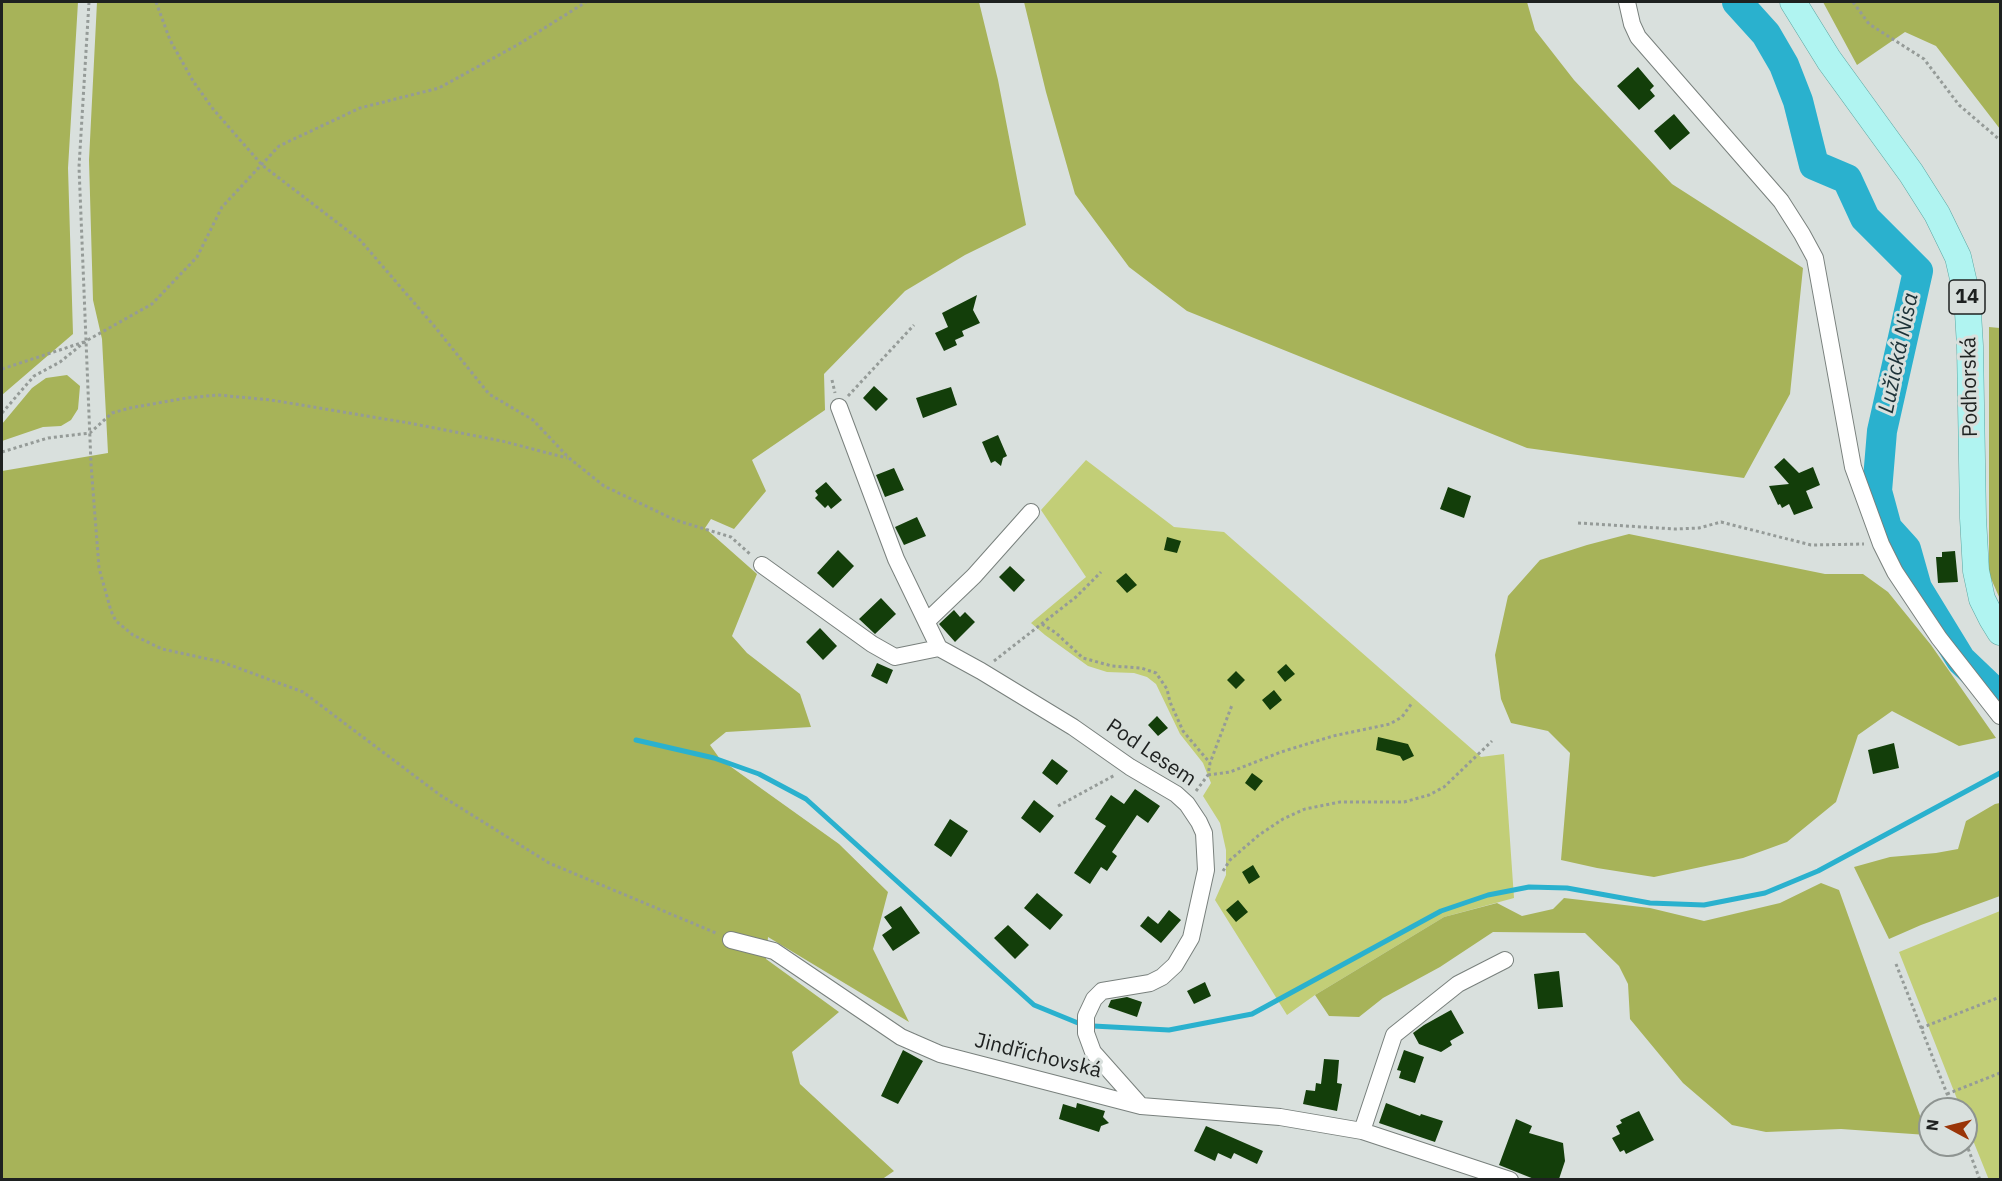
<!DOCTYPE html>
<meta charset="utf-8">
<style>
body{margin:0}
#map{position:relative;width:2002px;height:1181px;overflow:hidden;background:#d9e0dd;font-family:"IBM Plex Sans",sans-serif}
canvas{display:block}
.frame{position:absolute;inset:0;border:3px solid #1e2120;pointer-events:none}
.north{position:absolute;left:1918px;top:1097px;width:60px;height:60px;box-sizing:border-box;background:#d9e0dd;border:2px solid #8e9491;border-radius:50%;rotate:277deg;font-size:16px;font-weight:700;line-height:24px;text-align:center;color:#1e2120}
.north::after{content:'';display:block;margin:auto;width:21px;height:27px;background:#9a3508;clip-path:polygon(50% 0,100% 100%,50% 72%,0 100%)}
</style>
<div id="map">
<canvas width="2002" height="1181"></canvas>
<div class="frame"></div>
<div class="north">N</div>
</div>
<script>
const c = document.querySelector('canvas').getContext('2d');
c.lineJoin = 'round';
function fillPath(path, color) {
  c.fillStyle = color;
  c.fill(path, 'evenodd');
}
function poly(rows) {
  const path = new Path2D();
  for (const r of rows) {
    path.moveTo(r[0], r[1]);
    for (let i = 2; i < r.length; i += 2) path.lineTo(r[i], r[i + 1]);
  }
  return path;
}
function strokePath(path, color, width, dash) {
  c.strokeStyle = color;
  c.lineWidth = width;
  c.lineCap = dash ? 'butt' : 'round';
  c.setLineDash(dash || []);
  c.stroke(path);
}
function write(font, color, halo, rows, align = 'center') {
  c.font = font + ' "IBM Plex Sans",sans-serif';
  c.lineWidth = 6;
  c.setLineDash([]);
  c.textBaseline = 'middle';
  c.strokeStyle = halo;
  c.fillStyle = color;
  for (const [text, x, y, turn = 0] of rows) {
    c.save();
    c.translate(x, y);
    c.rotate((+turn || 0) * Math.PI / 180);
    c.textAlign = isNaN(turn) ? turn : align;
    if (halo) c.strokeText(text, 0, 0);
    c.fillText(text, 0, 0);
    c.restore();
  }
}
const green = poly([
 [1086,460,1174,527,1224,532,1481,757,1504,754,1514,898,1444,917,1315,995,1287,1015,1215,900,1226,875,1226,850,1220,823,1203,796,1211,783,1203,763,1180,734,1156,684,1147,677,1134,673,1107,672,1088,666,1045,635,1031,623,1086,577,1041,510],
 [2000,911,2000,1179,1989,1180,1966,1123,1966,1109,1961,1109,1899,952]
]);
const forest = poly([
 [2,2,78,2,68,168,73,334,2,395],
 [97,2,979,2,998,80,1026,225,965,255,905,291,824,374,825,410,752,460,766,491,734,529,711,519,705,528,757,574,732,636,747,653,800,694,811,727,726,732,710,745,720,759,839,844,888,892,873,949,909,1022,768,937,766,959,839,1012,792,1052,800,1084,894,1171,881,1180,2,1180,2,471,108,453,102,339,93,300,89,160],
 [1024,2,1527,2,1535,30,1574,80,1672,184,1803,268,1790,394,1744,478,1527,448,1187,311,1129,267,1075,194,1046,92],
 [1823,2,2000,2,2000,129,1936,46,1905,32,1857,65],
 [1989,327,2000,328,2000,599,1989,574],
 [67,375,80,386,78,409,71,420,61,426,43,427,2,441,2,424,32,388,46,378],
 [1629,534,1825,574,1863,574,1888,592,1931,645,1996,738,1959,746,1892,711,1858,735,1836,802,1787,842,1743,858,1654,877,1597,868,1561,860,1570,753,1548,731,1511,723,1501,699,1495,655,1508,596,1540,560,1587,545],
 [2000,803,2000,896,1921,925,1889,939,1854,867,1890,857,1936,853,1958,849,1966,821,1995,804],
 [1821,883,1839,890,1927,1135,1841,1129,1766,1132,1732,1125,1683,1083,1630,1019,1628,984,1619,966,1585,933,1493,932,1440,967,1383,998,1359,1017,1329,1016,1315,995,1444,917,1497,903,1522,916,1553,909,1564,898,1650,908,1704,921,1780,903]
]);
const stream = poly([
 [636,740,714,758,759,774,806,799,1034,1005,1078,1023],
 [1093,1026,1169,1030,1252,1014,1441,911,1488,895,1529,887,1567,888,1650,903,1704,905,1765,893,1818,871,2000,773]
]);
const river = poly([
 [1737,2,1766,34,1784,65,1798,101,1814,165,1847,179,1865,218,1918,271,1882,431,1877,491,1887,528,1906,549,1917,588,1961,660,2000,697]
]);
const building = poly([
 [1638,67,1654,86,1650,90,1655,96,1639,110,1617,86],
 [1674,114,1690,133,1670,150,1654,131],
 [977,295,973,310,980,323,962,331,964,336,955,340,957,345,944,351,935,333,948,327,942,313],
 [874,386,888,399,876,411,863,398],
 [951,387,957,405,923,418,916,398],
 [998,435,1007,456,1003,458,1001,466,995,461,991,463,982,442],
 [1784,458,1799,473,1813,467,1820,485,1806,491,1813,508,1794,515,1789,504,1782,508,1780,504,1778,505,1769,486,1789,484,1774,467],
 [894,468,904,490,885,497,876,475],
 [826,482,842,500,831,509,828,505,825,508,815,498,818,495,815,491],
 [1448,487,1471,496,1464,518,1440,509],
 [917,517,926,536,904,545,895,527],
 [1167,537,1181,541,1177,553,1164,550],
 [838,550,854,566,833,588,817,573],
 [1955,551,1958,582,1938,583,1936,557,1942,557,1942,552],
 [1010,566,1025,580,1014,592,999,577],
 [1126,573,1137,585,1127,593,1116,581],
 [881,598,896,614,875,634,859,619],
 [954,610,960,617,965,612,975,622,955,642,939,624],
 [820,628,837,646,823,660,806,642],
 [877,663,893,670,887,684,871,676],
 [1286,664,1295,674,1285,682,1277,672],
 [1236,671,1245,680,1236,689,1227,680],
 [1274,690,1282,700,1270,710,1262,700],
 [1157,716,1168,728,1158,736,1148,725],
 [1378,737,1408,744,1414,756,1403,761,1400,756,1376,750],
 [1894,743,1899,768,1873,774,1868,750],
 [1052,759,1068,771,1057,785,1042,773],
 [1252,773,1263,781,1255,791,1245,783],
 [1135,789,1160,806,1148,823,1137,815,1112,852,1117,856,1107,871,1101,867,1090,884,1074,873,1106,826,1095,819,1111,795,1124,804],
 [1034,800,1054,816,1040,833,1021,818],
 [950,819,968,831,951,857,934,845],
 [1253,865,1260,877,1249,884,1242,872],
 [1037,893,1063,915,1050,930,1024,908],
 [1238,900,1248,912,1236,922,1226,910],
 [901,906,920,933,893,951,882,935,892,928,884,917],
 [1169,910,1181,920,1161,943,1140,926,1148,916,1158,924],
 [1008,925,1029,945,1015,959,994,938],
 [1559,971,1563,1007,1538,1009,1534,974],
 [1205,982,1211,996,1194,1004,1187,991],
 [1127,997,1142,1002,1137,1017,1108,1007,1111,1000],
 [1451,1010,1464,1033,1450,1041,1452,1045,1441,1052,1419,1044,1413,1033,1424,1025],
 [903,1050,923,1061,898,1104,881,1096],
 [1404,1050,1424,1057,1415,1083,1399,1078,1401,1071,1397,1070],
 [1324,1059,1339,1060,1337,1083,1342,1084,1337,1111,1303,1104,1306,1090,1315,1091,1316,1083,1321,1084],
 [1077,1103,1105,1111,1103,1117,1109,1123,1101,1126,1099,1132,1059,1119,1063,1104,1076,1108],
 [1386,1103,1420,1116,1421,1114,1443,1121,1435,1142,1379,1123],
 [1639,1111,1654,1140,1626,1154,1624,1150,1620,1152,1612,1138,1620,1134,1616,1126,1622,1123,1620,1120],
 [1516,1119,1532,1126,1529,1133,1563,1143,1565,1161,1559,1179,1534,1179,1499,1165],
 [1206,1126,1263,1151,1257,1164,1234,1153,1231,1159,1218,1153,1215,1161,1194,1151]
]);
const path = poly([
 [89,2,79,167,91,464,99,568,111,611,116,621,133,635,162,649,222,662,303,692,440,795,549,863,716,933],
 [156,2,170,40,193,81,213,109,262,165,360,240,435,327,489,394,533,420,569,458,604,486,675,520,731,537,750,554],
 [1853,2,1869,24,1924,59,1959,105,2000,140],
 [2,369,84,342],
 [832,380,835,393],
 [848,396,914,325],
 [2,413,34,376,60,362,86,341,152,304,197,257,222,207,279,146,360,108,439,88,519,44,586,2],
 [2,452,48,438,90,433,112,413,130,408,186,398,218,395,271,400,409,423,502,441,567,458],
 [1578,523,1675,529,1699,528,1721,522,1811,545,1864,544],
 [1042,624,1056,633,1083,658,1112,666,1141,668,1156,673,1167,689,1170,702,1183,731,1210,763],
 [994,661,1076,597,1101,572],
 [1208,775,1230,772,1281,752,1333,736,1390,724,1402,717,1412,703],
 [1196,791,1208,775,1210,763,1232,705],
 [1058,806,1115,775],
 [1223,871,1230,860,1259,835,1283,819,1305,809,1340,802,1404,802,1429,795,1444,787,1492,741],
 [1896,964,1953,1109],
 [1921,1028,2000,997],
 [1947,1094,2000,1073],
 [1966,1143,1980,1180]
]);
const minor = poly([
 [1627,2,1632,24,1638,37,1781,201,1802,234,1815,258,1853,467,1881,544,1895,572,1939,638,2000,716],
 [839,407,896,559,939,648,981,671,1073,727,1130,767,1176,794,1187,804,1199,822,1204,833,1206,870,1191,938,1175,965,1162,977,1150,983,1102,991,1094,999,1086,1016,1086,1033,1093,1052,1141,1106],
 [762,565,872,644,895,657,939,648],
 [927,621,974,576,1031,512],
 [731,940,774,951,901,1037,940,1054,1141,1106,1280,1117,1362,1131,1510,1180],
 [1362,1131,1394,1035,1458,984,1505,960]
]);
const primary = poly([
 [1793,2,1829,60,1911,173,1937,214,1958,257,1967,296,1970,346,1973,518,1976,571,1982,599,1992,619,2000,632]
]);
const shields = [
 [1967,297,36]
];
const shieldNames = [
 ["14",1967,297]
];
const streetNames = [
 ["Podhorská",1970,387,-91],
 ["Pod Lesem",1151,753,34],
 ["Jindřichovská",1038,1056,14]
];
const waterNames = [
 ["Lužická Nisa",1899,353,-78]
];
fillPath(green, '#c2ce77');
fillPath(forest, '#a7b359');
strokePath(stream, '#2ab1ce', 5);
strokePath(river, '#2ab1ce', 30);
fillPath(building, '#133e0a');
strokePath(minor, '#79807d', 18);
strokePath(primary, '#5ba5a1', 27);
strokePath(path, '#959b98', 3, [3, 3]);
strokePath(minor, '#fff', 16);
strokePath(primary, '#b0f4f1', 26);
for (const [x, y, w] of shields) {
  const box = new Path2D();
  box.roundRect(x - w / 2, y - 17, w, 34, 4.5);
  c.fillStyle = '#d9e0dd';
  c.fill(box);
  strokePath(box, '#1e2120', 1.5);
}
write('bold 20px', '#1e2120', null, shieldNames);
write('21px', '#1e2120', '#d9e0dd', streetNames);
write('italic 22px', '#1c3238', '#d9e0dd', waterNames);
</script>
